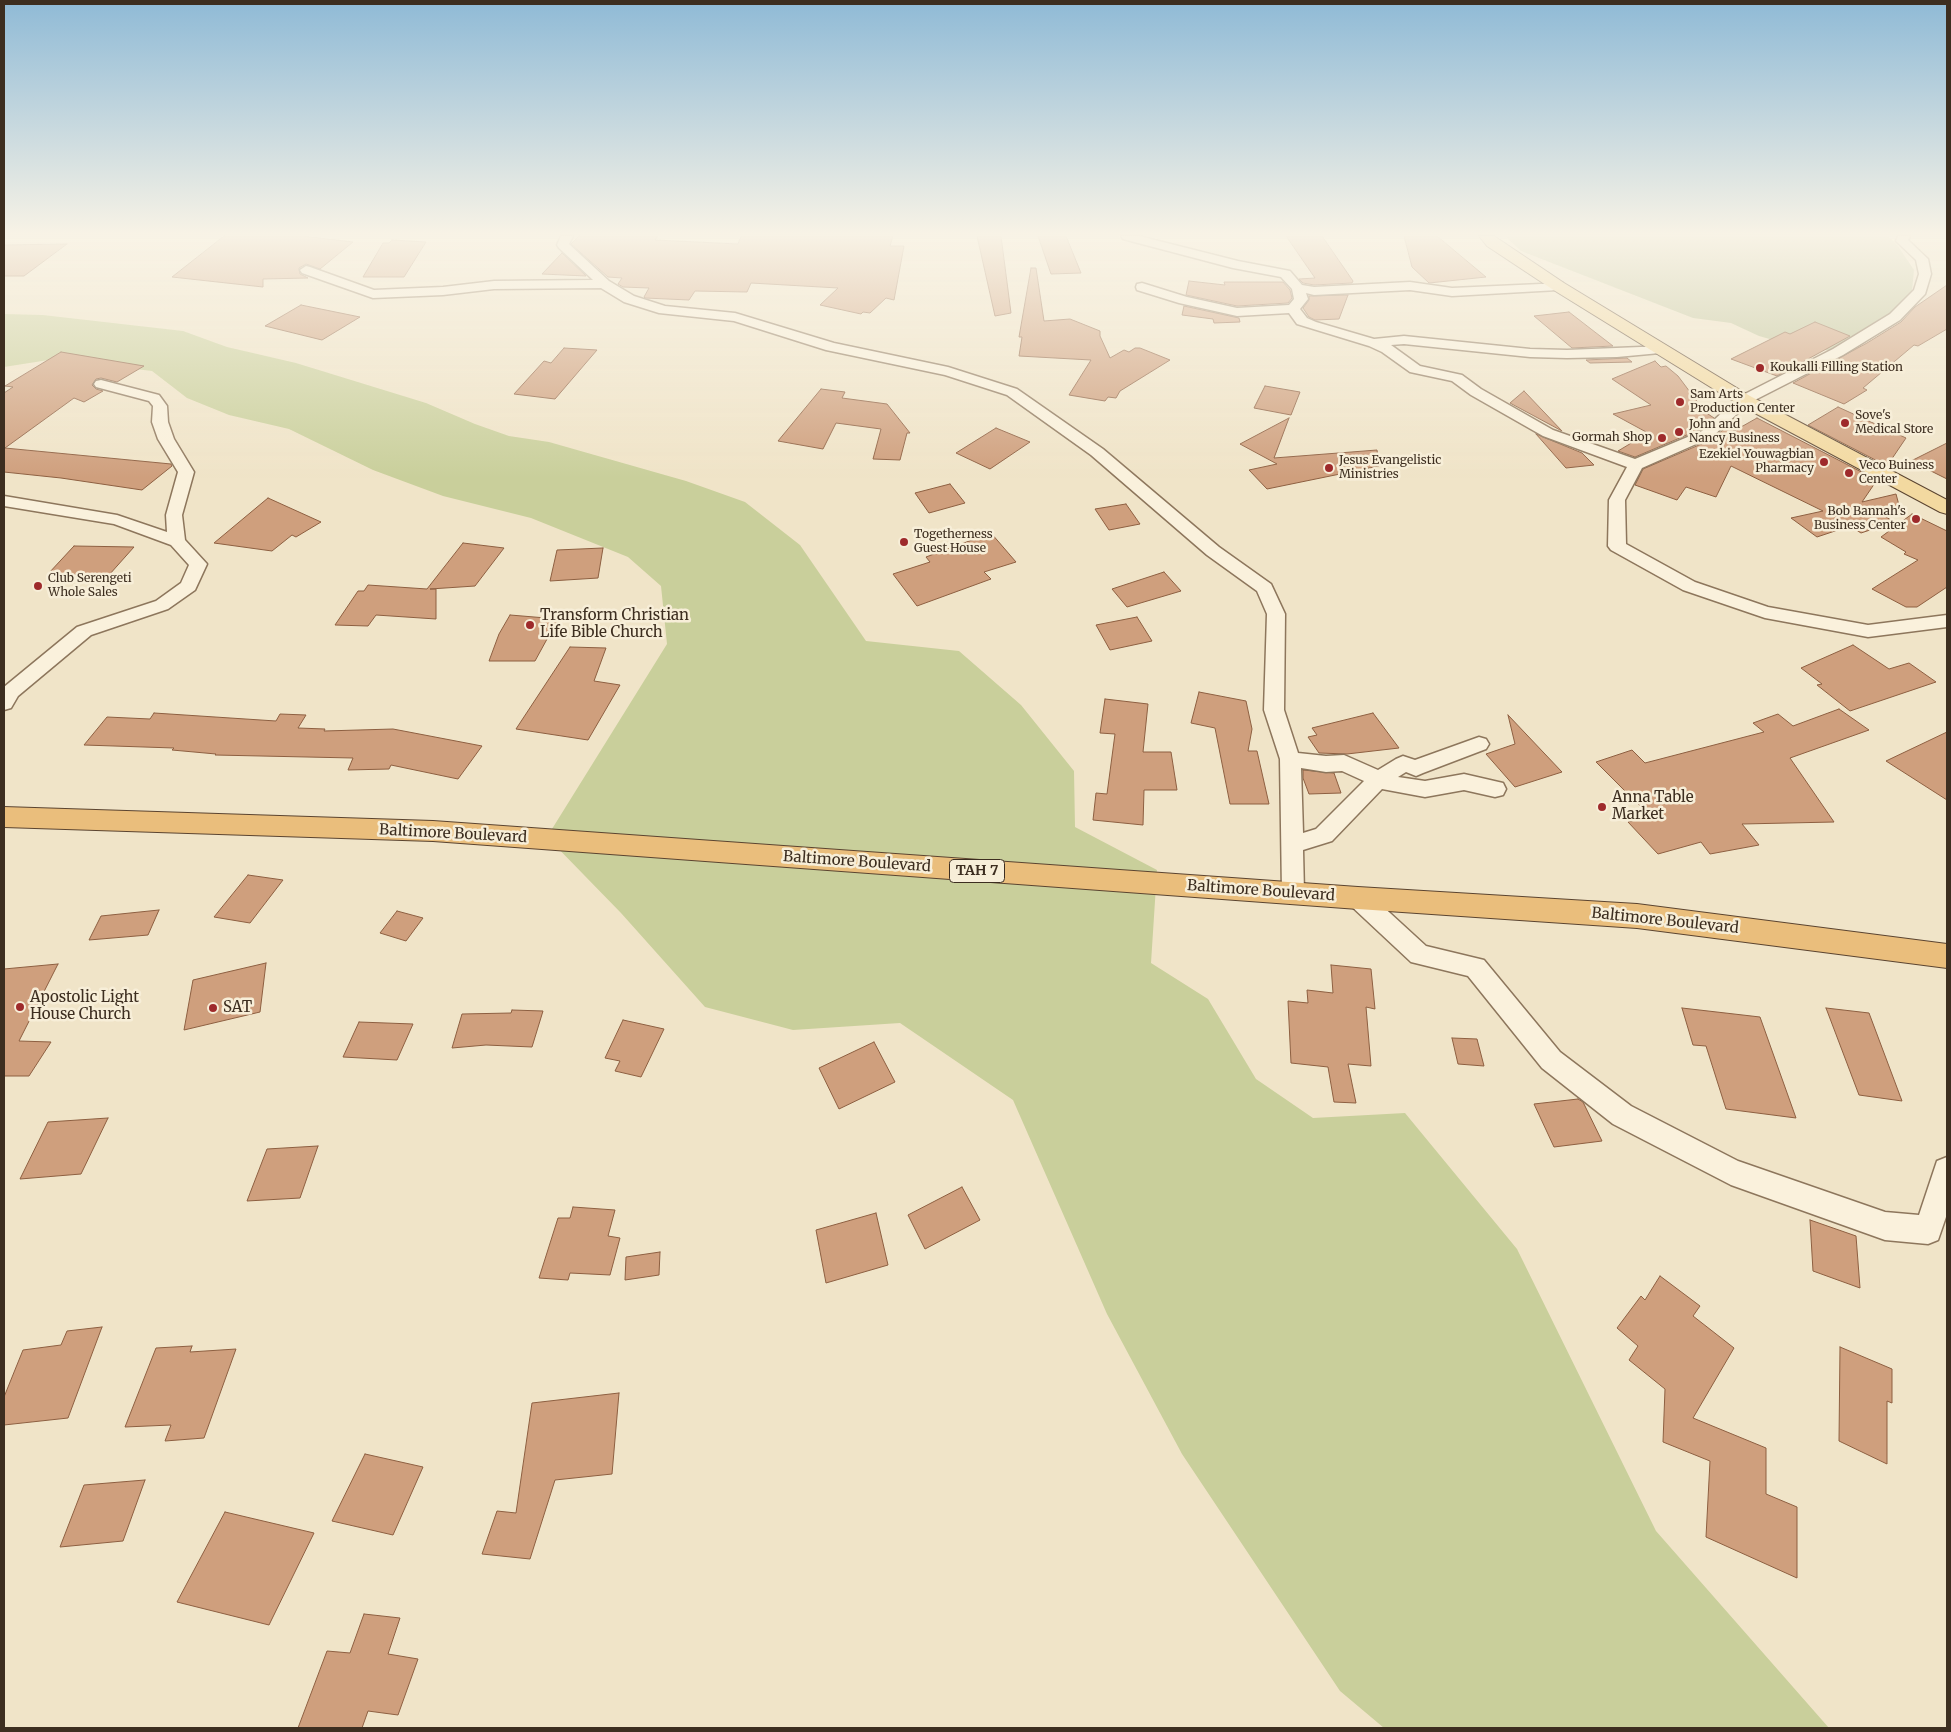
<!DOCTYPE html>
<style>
body{margin:0}
#map{position:relative;width:1951px;height:1732px;overflow:hidden;background:#f0e4c8;font-family:Merriweather,serif}
canvas{display:block}
.frame{position:absolute;inset:0;border:5px solid #3d2e20;pointer-events:none}
</style>
<div id="map">
<canvas width="1951" height="1732"></canvas>
<div class="frame"></div>
</div>
<script>
const c = document.querySelector('canvas').getContext('2d');
c.lineJoin = 'round';
function fillPath(path, color) {
  c.fillStyle = color;
  c.fill(path, 'evenodd');
}
function poly(rows) {
  const path = new Path2D();
  for (const r of rows) {
    path.moveTo(r[0], r[1]);
    for (let i = 2; i < r.length; i += 2) path.lineTo(r[i], r[i + 1]);
  }
  return path;
}
function strokePath(path, color, width, dash) {
  c.strokeStyle = color;
  c.lineWidth = width;
  c.lineCap = dash ? 'butt' : 'round';
  c.setLineDash(dash || []);
  c.stroke(path);
}
function write(font, color, halo, rows, align = 'center') {
  c.font = font + ' Merriweather,serif';
  c.lineWidth = 5;
  c.setLineDash([]);
  c.textBaseline = 'middle';
  c.strokeStyle = halo;
  c.fillStyle = color;
  for (const [text, x, y, turn = 0] of rows) {
    c.save();
    c.translate(x, y);
    c.rotate((+turn || 0) * Math.PI / 180);
    c.textAlign = isNaN(turn) ? turn : align;
    if (halo) c.strokeText(text, 0, 0);
    c.fillText(text, 0, 0);
    c.restore();
  }
}
const green = poly([
 [4,314,43,315,183,331,227,347,296,363,426,403,475,424,509,436,549,442,686,481,745,502,800,545,866,641,959,651,1021,705,1074,771,1075,827,1157,870,1151,963,1208,999,1256,1079,1313,1118,1405,1113,1517,1249,1656,1531,1829,1728,1384,1728,1340,1691,1182,1454,1107,1314,1013,1100,900,1023,793,1030,705,1007,621,913,547,837,667,644,661,586,628,557,531,518,443,496,373,470,289,429,229,415,187,398,152,371,55,359,4,367]
]);
const cemetery = poly([
 [1505,236,1888,236,1898,246,1914,270,1912,291,1891,317,1835,351,1801,348,1759,336,1731,323,1693,318,1521,251]
]);
const building = poly([
 [224,236,302,236,353,242,320,269,306,264,299,268,300,274,308,278,263,279,263,287,172,277,224,236],
 [579,236,658,236,655,240,738,244,741,236,893,236,890,246,904,246,894,300,886,298,870,313,863,312,861,314,820,305,838,288,751,283,747,292,695,291,689,300,645,298,644,297,649,288,623,287,618,284,622,278,608,277,571,244,579,236],
 [977,236,1001,236,1011,313,995,316,977,236],
 [1038,236,1066,236,1081,273,1051,274,1038,236],
 [1286,236,1322,236,1353,281,1352,283,1314,285,1303,283,1299,279,1315,278,1286,236],
 [1404,236,1437,236,1486,277,1429,283,1412,267,1404,236],
 [392,240,426,242,404,277,363,277,383,243,389,243,392,240],
 [67,244,24,276,4,276,4,245,67,244],
 [562,253,586,276,542,274,562,253],
 [1031,268,1036,268,1044,321,1070,319,1100,331,1100,336,1110,358,1124,350,1129,352,1135,348,1140,348,1170,360,1120,391,1116,398,1108,397,1105,401,1069,395,1091,360,1019,356,1022,337,1019,337,1031,268],
 [1189,281,1225,285,1224,282,1283,282,1290,290,1292,298,1288,303,1237,306,1186,295,1189,281],
 [1947,285,1947,329,1918,346,1914,345,1863,388,1867,390,1844,404,1793,383,1867,343,1901,322,1915,307,1947,285],
 [1348,295,1339,319,1315,320,1309,317,1303,308,1309,300,1309,296,1348,295],
 [301,305,360,317,322,340,265,326,301,305],
 [1184,306,1239,318,1240,322,1214,323,1213,319,1182,315,1184,306],
 [1569,312,1613,346,1572,348,1534,316,1569,312],
 [1815,322,1850,336,1777,376,1731,359,1785,332,1790,334,1815,322],
 [564,348,597,350,555,399,514,394,544,361,551,363,564,348],
 [61,352,144,366,117,382,101,378,96,379,92,385,96,389,103,391,84,402,74,398,5,448,171,464,172,466,142,490,61,478,4,472,4,393,13,387,5,386,61,352],
 [1627,358,1632,362,1590,363,1586,360,1627,358],
 [1655,361,1661,367,1666,366,1678,376,1705,412,1714,418,1701,429,1635,457,1618,451,1648,433,1613,414,1651,405,1612,379,1655,361],
 [1265,386,1300,392,1291,415,1254,408,1265,386],
 [821,389,845,392,842,398,887,404,910,433,907,433,900,460,873,459,881,429,836,423,823,449,778,441,821,389],
 [1524,391,1562,431,1510,403,1524,391],
 [1838,407,1906,438,1887,466,1808,425,1838,407],
 [1289,418,1274,458,1377,450,1379,466,1267,489,1249,470,1277,464,1240,444,1289,418],
 [1757,418,1877,480,1862,502,1896,494,1900,509,1883,515,1894,522,1861,533,1850,526,1817,537,1791,518,1823,511,1731,466,1716,497,1686,487,1677,500,1635,485,1643,469,1713,439,1727,426,1734,431,1757,418],
 [996,428,1030,442,990,469,956,453,996,428],
 [1536,434,1582,453,1594,465,1566,468,1536,434],
 [1947,443,1947,479,1911,461,1947,443],
 [950,484,965,503,929,513,915,493,950,484],
 [268,498,321,522,296,537,292,535,272,551,214,543,268,498],
 [1126,504,1140,524,1109,530,1095,509,1126,504],
 [1912,514,1947,531,1947,587,1917,607,1906,607,1872,589,1918,560,1904,554,1906,552,1881,537,1912,514],
 [991,533,1016,562,984,572,991,579,917,606,893,574,930,562,926,557,991,533],
 [463,543,504,548,475,586,430,589,436,589,436,619,376,615,368,626,335,625,358,591,364,591,368,585,427,589,463,543],
 [74,546,134,547,109,575,48,574,74,546],
 [603,548,598,578,550,581,557,550,603,548],
 [1164,572,1181,591,1127,607,1112,589,1164,572],
 [510,615,558,619,535,661,489,661,499,634,510,615],
 [1137,617,1152,641,1110,650,1096,625,1137,617],
 [1853,645,1889,669,1909,663,1936,682,1850,711,1817,685,1822,684,1801,668,1853,645],
 [570,647,606,648,594,681,620,685,588,740,516,729,570,647],
 [1199,692,1246,701,1252,729,1248,751,1257,751,1269,804,1230,804,1215,728,1191,723,1199,692],
 [1105,699,1148,704,1143,752,1171,752,1177,790,1144,790,1143,825,1093,820,1096,793,1107,794,1115,734,1100,733,1105,699],
 [1839,709,1869,730,1790,758,1834,822,1742,824,1759,845,1710,854,1701,842,1658,854,1628,822,1650,816,1596,762,1632,750,1645,763,1764,732,1753,723,1778,714,1793,726,1839,709],
 [154,713,276,721,280,714,306,715,298,728,325,729,324,731,393,729,482,746,458,779,391,765,389,769,348,770,353,758,215,755,216,754,172,750,174,748,84,745,107,717,150,719,154,713],
 [1373,713,1399,748,1347,754,1319,753,1308,737,1317,735,1312,728,1373,713],
 [1508,715,1562,772,1515,787,1486,754,1515,744,1508,715],
 [1947,732,1947,800,1886,761,1947,732],
 [1303,770,1334,773,1341,793,1309,794,1303,778,1303,770],
 [248,875,283,880,250,923,214,917,248,875],
 [159,910,148,935,89,940,101,916,159,910],
 [397,911,423,918,406,941,380,933,397,911],
 [266,963,260,1012,184,1030,193,980,266,963],
 [58,964,19,1041,51,1042,29,1076,4,1076,4,969,58,964],
 [1331,965,1371,969,1375,1009,1366,1007,1371,1066,1348,1064,1356,1103,1334,1102,1328,1067,1291,1063,1288,1001,1308,1003,1307,990,1333,993,1331,965],
 [1682,1008,1760,1017,1796,1118,1726,1109,1706,1046,1693,1045,1682,1008],
 [1826,1008,1869,1013,1902,1101,1859,1095,1826,1008],
 [512,1010,543,1011,532,1047,486,1045,452,1048,462,1014,511,1013,512,1010],
 [623,1020,664,1029,641,1077,615,1071,620,1061,605,1058,623,1020],
 [359,1022,413,1024,397,1060,343,1057,359,1022],
 [1452,1038,1477,1039,1484,1066,1458,1064,1452,1038],
 [874,1042,895,1082,839,1109,819,1068,874,1042],
 [1578,1099,1583,1102,1602,1141,1554,1147,1534,1104,1578,1099],
 [108,1118,81,1174,20,1179,48,1122,108,1118],
 [318,1146,300,1198,247,1201,267,1149,318,1146],
 [962,1187,980,1220,925,1249,908,1215,962,1187],
 [573,1207,615,1210,608,1236,620,1238,610,1275,570,1273,568,1280,539,1278,558,1218,570,1218,573,1207],
 [876,1213,888,1265,826,1283,816,1230,876,1213],
 [1810,1220,1856,1236,1860,1288,1813,1271,1810,1220],
 [660,1252,659,1275,625,1280,626,1257,660,1252],
 [1660,1276,1700,1306,1693,1316,1734,1348,1693,1418,1766,1448,1766,1494,1797,1507,1797,1578,1706,1537,1710,1461,1663,1442,1665,1389,1629,1360,1638,1346,1617,1328,1641,1296,1645,1300,1660,1276],
 [102,1327,68,1418,4,1425,4,1397,23,1350,61,1345,67,1331,102,1327],
 [192,1346,190,1352,236,1349,204,1438,165,1441,171,1425,125,1427,156,1348,192,1346],
 [1840,1347,1892,1369,1892,1403,1887,1401,1887,1464,1839,1441,1840,1347],
 [619,1393,612,1474,555,1480,530,1559,482,1554,497,1511,516,1513,532,1403,619,1393],
 [365,1454,423,1467,393,1535,332,1521,365,1454],
 [145,1480,123,1541,60,1547,84,1485,145,1480],
 [225,1512,314,1533,269,1625,177,1602,225,1512],
 [364,1614,400,1618,388,1654,418,1659,398,1715,368,1711,362,1728,298,1728,327,1651,350,1653,364,1614]
]);
const minor = poly([
 [561,236,573,236,569,244,609,281,634,296,665,306,735,313,834,343,948,367,1017,389,1103,449,1219,547,1271,584,1285,614,1284,710,1298,753,1326,756,1344,755,1378,770,1396,759,1403,756,1415,760,1479,737,1486,739,1489,744,1486,749,1423,773,1416,776,1406,772,1398,777,1425,781,1464,774,1503,783,1506,789,1503,795,1495,797,1464,790,1425,797,1382,789,1332,841,1303,850,1304,893,1301,900,1293,902,1285,900,1282,893,1280,759,1264,710,1267,614,1257,591,1207,555,1091,455,1007,395,945,375,826,350,734,321,659,313,624,302,601,288,494,289,443,295,373,298,302,273,300,270,306,266,310,267,374,290,443,287,494,281,593,280,559,248,557,245,561,236],
 [1301,768,1326,772,1342,771,1364,781,1316,829,1303,833,1301,768],
 [1121,236,1139,236,1238,261,1290,271,1302,285,1314,287,1410,282,1452,288,1563,283,1564,286,1563,289,1558,290,1452,296,1410,290,1314,295,1306,293,1308,299,1300,309,1307,318,1316,322,1374,339,1404,336,1530,349,1567,350,1665,346,1667,349,1660,353,1617,357,1567,358,1530,357,1404,344,1391,345,1420,366,1462,375,1481,389,1553,430,1635,459,1702,431,1739,397,1833,349,1890,314,1914,290,1919,274,1916,260,1896,241,1898,236,1910,236,1908,240,1928,259,1931,274,1925,294,1900,320,1843,355,1749,403,1712,437,1642,468,1625,500,1626,544,1695,582,1768,607,1868,625,1947,615,1947,627,1868,637,1765,618,1683,590,1611,550,1608,546,1609,500,1627,467,1543,436,1471,395,1452,381,1410,372,1382,352,1369,346,1297,324,1289,313,1237,316,1179,303,1137,290,1136,287,1137,284,1142,283,1187,297,1237,308,1289,305,1294,299,1292,289,1281,277,1233,268,1123,239,1121,236],
 [101,380,159,395,167,406,168,422,174,439,194,472,182,515,185,540,207,564,195,590,168,609,91,635,18,696,11,708,4,710,4,687,77,627,156,601,181,583,189,565,171,545,114,524,4,506,4,496,117,515,167,532,166,515,178,472,158,439,152,422,153,406,149,401,96,387,94,384,96,381,101,380],
 [1358,889,1366,891,1426,946,1484,960,1560,1052,1631,1106,1738,1161,1885,1212,1919,1215,1937,1161,1947,1157,1947,1214,1938,1240,1928,1244,1885,1240,1731,1185,1613,1124,1542,1068,1468,976,1411,962,1350,905,1346,898,1350,891,1358,889]
]);
const primary = poly([
 [1479,236,1494,236,1564,283,1750,396,1947,500,1947,514,1940,512,1738,404,1552,289,1487,246,1479,236]
]);
const trunk = poly([
 [4,807,433,821,1358,887,1637,904,1947,944,1947,968,1637,928,1358,909,433,841,4,827,4,807]
]);
const markers = [
 [1760,368,5,"#9e2a2b"],
 [1680,402,5,"#9e2a2b"],
 [1845,423,5,"#9e2a2b"],
 [1679,432,5,"#9e2a2b"],
 [1662,438,5,"#9e2a2b"],
 [1824,462,5,"#9e2a2b"],
 [1329,468,5,"#9e2a2b"],
 [1849,473,5,"#9e2a2b"],
 [1916,519,5,"#9e2a2b"],
 [904,542,5,"#9e2a2b"],
 [38,586,5,"#9e2a2b"],
 [530,625,5,"#9e2a2b"],
 [1602,807,5,"#9e2a2b"],
 [20,1007,5,"#9e2a2b"],
 [213,1008,5,"#9e2a2b"]
];
const farPoinames = [
 ["Koukalli Filling Station",1770,368],
 ["Sam Arts",1690,395],
 ["Production Center",1690,409],
 ["Sove's",1855,416],
 ["Medical Store",1855,430],
 ["John and",1689,425],
 ["Nancy Business",1689,439],
 ["Gormah Shop",1652,438,"right"],
 ["Ezekiel Youwagbian",1814,455,"right"],
 ["Pharmacy",1814,469,"right"],
 ["Jesus Evangelistic",1339,461],
 ["Ministries",1339,475],
 ["Veco Buiness",1859,466],
 ["Center",1859,480],
 ["Bob Bannah's",1906,512,"right"],
 ["Business Center",1906,526,"right"],
 ["Togetherness",914,535],
 ["Guest House",914,549],
 ["Club Serengeti",48,579],
 ["Whole Sales",48,593]
];
const shields = [
 [977,871,55]
];
const shieldNames = [
 ["TAH 7",977,871]
];
const poiNames = [
 ["Transform Christian",540,616],
 ["Life Bible Church",540,633],
 ["Anna Table",1612,798],
 ["Market",1612,815],
 ["Apostolic Light",30,998],
 ["House Church",30,1015],
 ["SAT",223,1008]
];
const streetNames = [
 ["Baltimore Boulevard",453,834,3],
 ["Baltimore Boulevard",857,862,4],
 ["Baltimore Boulevard",1261,891,4],
 ["Baltimore Boulevard",1665,921,6]
];
fillPath(green, '#c9cf9b');
fillPath(cemetery, '#bfc49a');
fillPath(building, '#cf9f7d');
strokePath(building, '#8d5f41', 1);
strokePath(minor, '#8d765c', 3);
strokePath(primary, '#5b4430', 2);
strokePath(trunk, '#5b4430', 2);
fillPath(minor, '#faf1dc');
fillPath(primary, '#f3d9a0');
fillPath(trunk, '#eabe7c');
const sky = c.createLinearGradient(0, 0, 0, 478);
sky.addColorStop(0, '#8fbad6');
sky.addColorStop(0.49, '#f8f3e6');
sky.addColorStop(1, '#f8f3e600');
c.fillStyle = sky;
c.fillRect(0, 0, 1951, 478);
for (const [x, y, r, color] of markers) {
  const dot = new Path2D();
  dot.arc(x, y, r, 0, 2 * Math.PI);
  c.fillStyle = color;
  c.fill(dot);
  strokePath(dot, '#f7eed8', 2);
}
write('12px', '#3d2e20', '#f7eed8', farPoinames, 'left');
for (const [x, y, w] of shields) {
  const box = new Path2D();
  box.roundRect(x - w / 2, y - 11.5, w, 23, 4);
  c.fillStyle = '#f7eed8';
  c.fill(box);
  strokePath(box, '#3d2e20', 1);
}
write('bold 14px', '#3d2e20', null, shieldNames);
write('15px', '#3d2e20', '#f7eed8', poiNames, 'left');
write('15px', '#3d2e20', '#f7eed8', streetNames);
</script>
